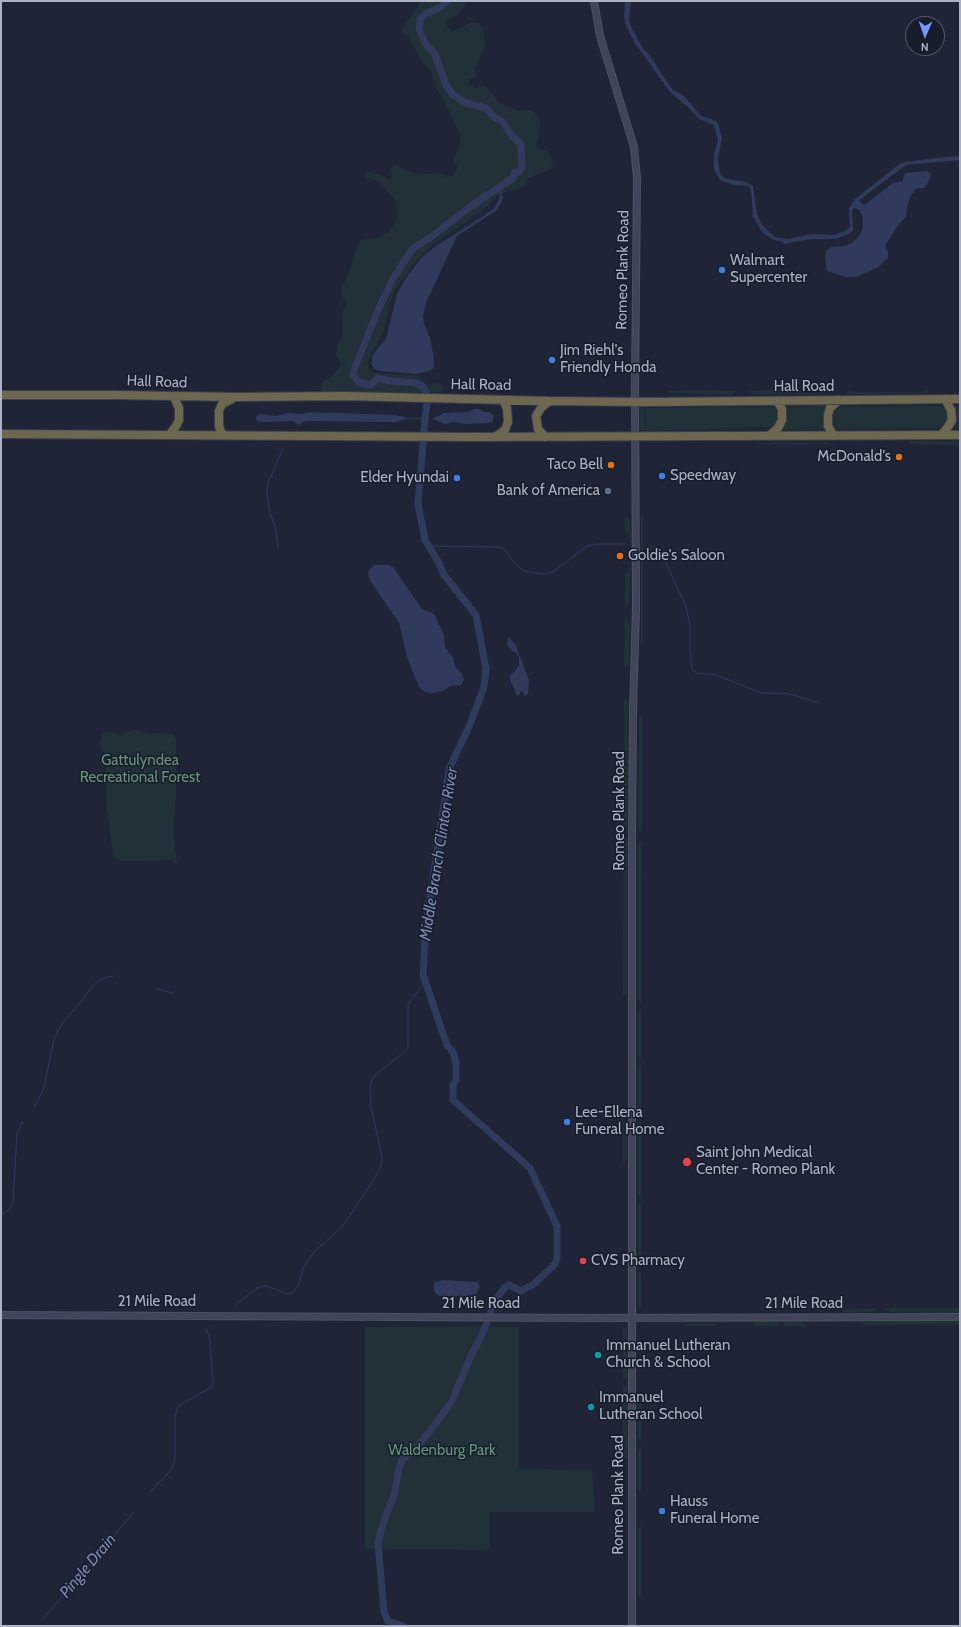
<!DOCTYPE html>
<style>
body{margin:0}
#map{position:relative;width:961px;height:1627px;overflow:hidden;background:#1f2537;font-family:Cabin,sans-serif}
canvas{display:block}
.frame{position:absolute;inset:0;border:2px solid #acb1c4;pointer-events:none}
.north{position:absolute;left:905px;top:16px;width:40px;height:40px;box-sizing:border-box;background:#181d2c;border:1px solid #535869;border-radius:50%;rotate:182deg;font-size:11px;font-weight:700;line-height:16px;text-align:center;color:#acb1c4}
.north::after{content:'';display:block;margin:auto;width:14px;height:18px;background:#7b96fb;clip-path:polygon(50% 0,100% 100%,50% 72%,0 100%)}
</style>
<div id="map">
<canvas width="961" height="1627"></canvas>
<div class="frame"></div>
<div class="north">N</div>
</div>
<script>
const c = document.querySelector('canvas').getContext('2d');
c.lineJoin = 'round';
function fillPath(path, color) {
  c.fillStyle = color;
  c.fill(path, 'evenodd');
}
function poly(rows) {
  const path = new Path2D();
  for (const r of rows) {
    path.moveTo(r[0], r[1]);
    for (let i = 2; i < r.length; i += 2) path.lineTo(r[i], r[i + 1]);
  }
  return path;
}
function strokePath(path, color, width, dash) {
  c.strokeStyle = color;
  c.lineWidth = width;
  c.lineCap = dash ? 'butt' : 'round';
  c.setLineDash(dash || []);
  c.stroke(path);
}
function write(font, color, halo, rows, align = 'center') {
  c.font = font + ' Cabin,sans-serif';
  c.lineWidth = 3;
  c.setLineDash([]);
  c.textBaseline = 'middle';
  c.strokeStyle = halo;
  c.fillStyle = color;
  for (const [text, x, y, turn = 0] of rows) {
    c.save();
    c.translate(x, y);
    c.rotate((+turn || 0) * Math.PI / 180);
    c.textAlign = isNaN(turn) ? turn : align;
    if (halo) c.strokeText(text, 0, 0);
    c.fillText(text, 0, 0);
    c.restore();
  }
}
const green = poly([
 [420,1,467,1,465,6,458,15,446,20,446,24,451,32,472,22,480,24,483,28,485,46,475,68,476,77,469,79,469,84,474,88,485,86,500,103,513,109,518,111,529,110,535,113,540,121,539,138,536,145,538,148,548,151,553,164,549,170,528,178,526,184,520,189,508,191,496,197,478,214,433,244,415,262,393,293,383,333,372,352,368,362,368,369,376,373,418,376,428,385,438,383,442,385,444,388,442,392,321,392,322,382,334,375,340,365,340,361,336,356,338,343,343,336,342,312,346,307,347,303,343,298,341,288,346,280,358,244,360,240,378,238,389,231,395,223,397,216,396,203,392,196,378,181,366,178,365,171,382,175,389,181,392,177,390,168,395,165,417,174,440,173,447,177,454,175,457,169,457,165,454,162,454,157,460,147,460,135,442,97,435,86,431,70,423,63,408,36,403,33,402,28,411,17],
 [784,390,793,393,826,392,822,394,754,394,749,391],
 [927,390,929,391,927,393,848,394,845,392,850,391,855,392,923,392],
 [668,391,695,390,736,391,732,395,671,393],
 [960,405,960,428,951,428,953,406],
 [827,406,825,429,781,430,785,407],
 [940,406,945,408,948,412,948,419,945,425,938,428,839,429,834,427,832,424,833,412,840,407],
 [772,407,777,410,779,419,776,424,770,427,646,431,646,408],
 [641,408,645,408,645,431,640,430,640,409],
 [910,441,955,441,959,445,909,444],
 [828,442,832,444,757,445,760,443],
 [644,513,643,521,643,645,641,643,641,518],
 [625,515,630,520,631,546,630,548,630,538,625,530],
 [629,567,631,569,629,602,625,606,625,574,629,572],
 [625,615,628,618,630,633,629,665,624,667],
 [624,698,628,702,627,824,626,828,624,830],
 [642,713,642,833,638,829,639,718],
 [138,730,147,734,163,733,173,734,176,739,176,798,173,833,177,864,175,865,173,860,121,861,114,857,112,848,107,809,105,758,100,744,102,735,105,732,111,732,122,736,126,732],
 [624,836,627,840,627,993,623,996],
 [642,840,641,1003,638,999,638,844],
 [641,1008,641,1059,638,1056,638,1014],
 [641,1064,641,1114,638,1111,638,1067],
 [641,1119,641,1197,638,1194,638,1122],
 [623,1120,626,1121,627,1124,627,1160,623,1163],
 [641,1202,641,1268,638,1264,638,1206,639,1203],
 [639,1273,641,1273,641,1307,639,1307,638,1304,638,1277],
 [854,1308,860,1309,877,1308,874,1312,858,1313,843,1312,842,1310],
 [884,1308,960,1308,960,1313,890,1312],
 [783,1319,803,1322,807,1326,784,1326],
 [764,1320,778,1320,778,1326,753,1326,754,1321],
 [898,1320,940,1320,960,1322,960,1325,864,1325,863,1323,863,1322],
 [688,1323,713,1323,717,1325,711,1326,685,1326],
 [365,1327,519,1327,519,1469,592,1470,595,1512,489,1512,489,1550,365,1549],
 [623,1328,625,1328,627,1331,627,1377,623,1380],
 [623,1385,627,1388,627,1457,623,1460],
 [641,1393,641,1441,638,1437,638,1397],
 [641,1446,641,1492,638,1490,638,1451],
 [641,1526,641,1598,638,1596,638,1528]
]);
const water = poly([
 [625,1,631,1,629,20,632,29,644,50,648,53,672,89,685,97,701,116,716,121,718,124,722,138,718,159,720,174,726,179,746,182,753,186,757,214,762,225,775,237,788,239,812,234,833,235,845,231,850,227,849,208,855,199,898,165,905,162,936,158,960,156,960,160,906,165,866,195,859,201,864,205,893,183,903,181,904,176,906,173,927,171,931,174,929,181,924,188,916,189,911,195,907,207,906,217,899,224,886,244,885,248,888,252,888,258,877,268,855,277,846,277,827,271,825,258,826,251,831,247,844,246,852,243,859,236,862,230,863,219,861,213,858,209,854,208,852,212,853,230,849,234,835,239,812,239,787,243,784,244,783,242,774,240,763,233,752,215,753,214,751,191,749,186,734,185,720,180,714,170,714,154,718,141,714,125,699,119,689,108,670,92,635,43,626,26,624,17],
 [499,186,503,198,497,210,457,236,426,303,423,316,424,324,430,338,433,353,434,366,433,369,422,373,415,374,381,371,376,370,372,366,372,358,374,353,386,339,397,294,404,281,421,258,433,248,494,209,500,197,499,193,493,190],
 [474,409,479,409,484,412,490,412,494,416,493,421,490,423,465,424,454,422,445,424,433,419,433,418,441,415,443,413,469,412],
 [306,412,395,415,405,417,406,419,395,422,309,421,303,422,299,425,293,421,263,422,257,421,256,418,257,415,260,414,276,416,287,413,303,414],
 [374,565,389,565,393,567,422,609,434,614,444,635,445,648,453,657,455,666,462,674,464,680,461,685,451,686,442,691,433,693,425,692,419,687,407,657,399,623,371,582,368,573,370,569],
 [508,637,515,644,529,680,528,693,526,696,524,695,522,690,518,696,515,693,515,690,510,680,510,676,519,666,519,657,517,654,507,646],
 [442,1280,477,1282,480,1287,476,1294,466,1296,439,1296,434,1291,434,1283]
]);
const stream = poly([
 [405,418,425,419],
 [430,546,499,547,504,549,513,561,522,570,534,573,546,574,553,572,587,546,599,544,625,544],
 [649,546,657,548,662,554,686,607,690,625,690,645,692,670,697,673,716,675,762,693,790,694,820,703],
 [278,549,276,530,269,510,267,492,268,483,283,448],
 [156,989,173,993],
 [34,1107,43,1091,54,1040,59,1028,93,986,101,979,113,976],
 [1,1215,10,1209,13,1201,17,1133,23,1122],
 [235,1305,259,1287,266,1286,288,1294,293,1292,298,1286,304,1266,314,1252,342,1227,373,1181,380,1168,382,1157,371,1107,370,1089,371,1082,374,1076,402,1054,408,1047,408,1004,425,982],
 [150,1492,170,1471,174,1464,175,1457,175,1418,177,1409,181,1404,212,1387,213,1384,210,1340,206,1328],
 [42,1620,134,1512]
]);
const river = poly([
 [403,1626,388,1621,384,1612,378,1543,383,1523,394,1496,399,1468,402,1460,415,1449,434,1426,452,1401,473,1351,479,1341,490,1315,493,1303,506,1286,509,1285,521,1291,534,1284,554,1265,557,1259,557,1226,530,1168,453,1100,453,1085,456,1080,456,1063,453,1052,447,1045,423,975,426,926,449,769,469,727,484,687,486,669,476,615,444,575,439,563,425,540,418,504,425,419,428,396,423,387,416,383,390,381,377,378,371,385,366,384,358,382,353,375,355,367,378,310,392,280,413,248,431,237,471,206,513,178,515,172,519,172,522,167,521,144,513,137,503,122,494,117,486,108,466,103,452,94,446,85,434,52,428,47,424,41,419,29,420,20,424,15,440,7,447,1]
]);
const secondary = poly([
 [594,1,600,36,634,147,637,178,635,389,636,608,633,710,632,835,632,1626],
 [1,1315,591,1318,960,1317]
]);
const highway = poly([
 [1,395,115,395,236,397,346,396,549,401,646,402,960,399],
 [1,434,474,437,960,435],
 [170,434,176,426,179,420,179,408,174,397],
 [224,435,221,432,219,426,219,411,222,404,232,399],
 [941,435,948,427,952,420,951,410,945,399],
 [769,436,778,428,782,420,782,409,777,401],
 [834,436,828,426,828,415,830,408,839,400],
 [495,437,505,430,508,422,507,408,503,400],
 [545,437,538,429,536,416,541,408,549,401]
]);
const markers = [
 [722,270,4,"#3f7fe0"],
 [552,360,4,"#3f7fe0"],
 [899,457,4,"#e8710a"],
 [611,465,4,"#e8710a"],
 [662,476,4,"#3f7fe0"],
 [457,478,4,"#3f7fe0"],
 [608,491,4,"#5c6f8a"],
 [620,556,4,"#e8710a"],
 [567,1122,4,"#3f7fe0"],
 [687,1162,5,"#e0444e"],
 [583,1261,4,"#e0444e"],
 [598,1355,4,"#0f9aa8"],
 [591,1407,4,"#0f9aa8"],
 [662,1511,4,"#3f7fe0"]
];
const poiNames = [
 ["Walmart",730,261],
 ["Supercenter",730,278],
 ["Jim Riehl's",560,351],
 ["Friendly Honda",560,368],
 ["McDonald's",891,457,"right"],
 ["Taco Bell",603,465,"right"],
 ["Speedway",670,476],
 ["Elder Hyundai",449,478,"right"],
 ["Bank of America",600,491,"right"],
 ["Goldie's Saloon",628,556],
 ["Lee-Ellena",575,1113],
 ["Funeral Home",575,1130],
 ["Saint John Medical",696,1153],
 ["Center - Romeo Plank",696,1170],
 ["CVS Pharmacy",591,1261],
 ["Immanuel Lutheran",606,1346],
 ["Church & School",606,1363],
 ["Immanuel",599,1398],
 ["Lutheran School",599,1415],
 ["Hauss",670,1502],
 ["Funeral Home",670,1519]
];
const streetNames = [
 ["Romeo Plank Road",623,270,-89],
 ["Hall Road",157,382,2],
 ["Hall Road",481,385,1],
 ["Hall Road",804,387],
 ["Romeo Plank Road",620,811,-90],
 ["21 Mile Road",157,1302],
 ["21 Mile Road",481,1304],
 ["21 Mile Road",804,1304],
 ["Romeo Plank Road",619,1495,-90]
];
const parkNames = [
 ["Gattulyndea",140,761],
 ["Recreational Forest",140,778],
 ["Waldenburg Park",442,1451]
];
const waterNames = [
 ["Middle Branch Clinton River",439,854,-81],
 ["Pingle Drain",88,1566,-50]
];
fillPath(green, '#213138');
fillPath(water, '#303a5d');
strokePath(stream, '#303a5d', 1);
strokePath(river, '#303a5d', 7);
strokePath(secondary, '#4d5262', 8);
strokePath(highway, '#3a3f4f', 10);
strokePath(secondary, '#40455a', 6);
strokePath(highway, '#6e674f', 8);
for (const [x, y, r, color] of markers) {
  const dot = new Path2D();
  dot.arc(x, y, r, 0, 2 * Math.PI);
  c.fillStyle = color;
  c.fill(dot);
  strokePath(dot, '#181d2c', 1.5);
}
write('15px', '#acb1c4', '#181d2c', poiNames, 'left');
write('15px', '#acb1c4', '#181d2c', streetNames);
write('15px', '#649578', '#181d2c', parkNames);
write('italic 16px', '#7b89b2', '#181d2c', waterNames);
</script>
